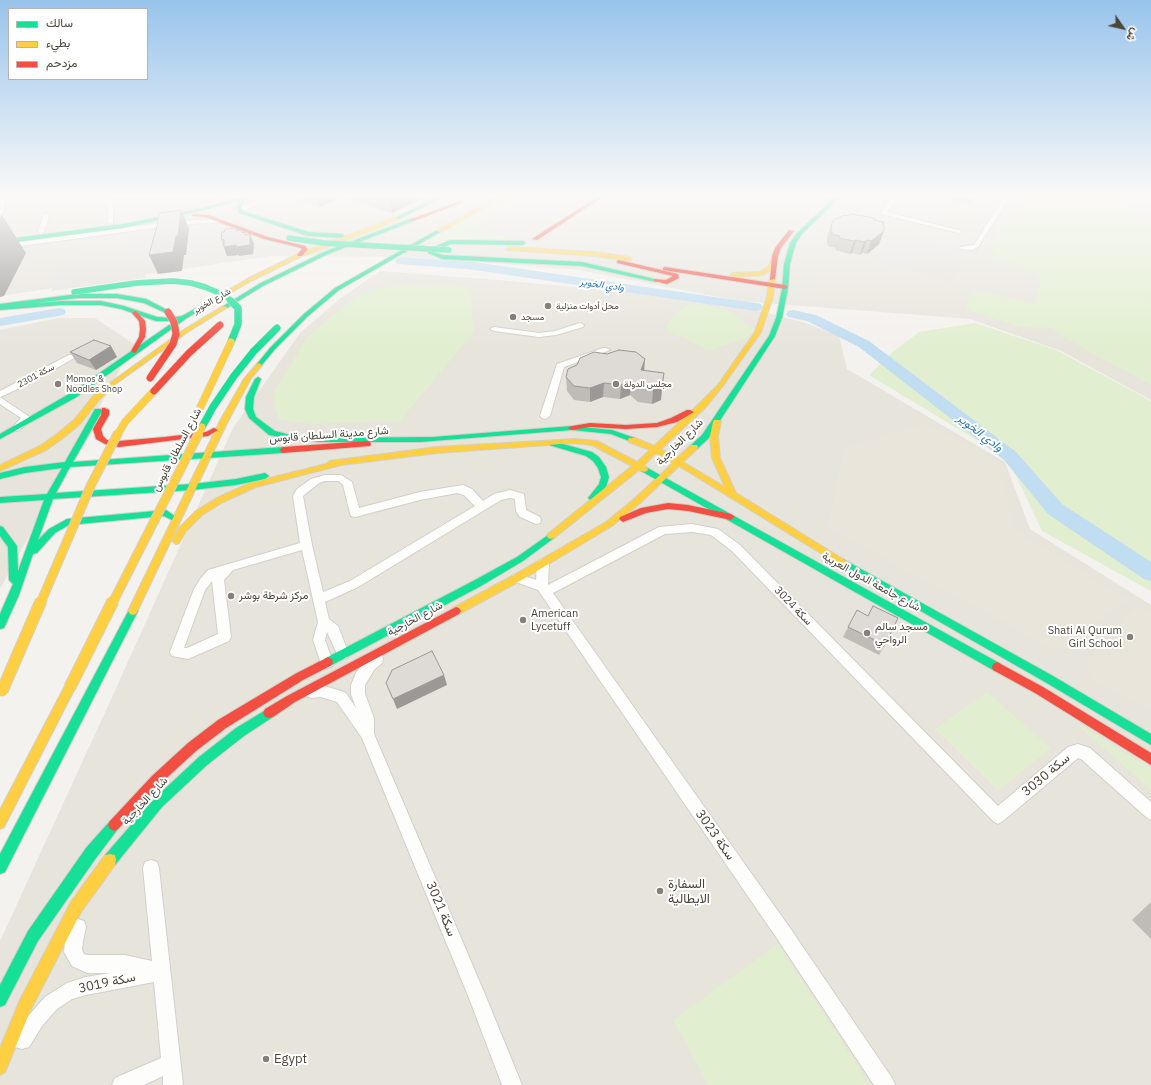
<!DOCTYPE html>
<meta charset="utf-8">
<style>
body{margin:0}
#map{position:relative;width:1151px;height:1085px;overflow:hidden;background:#f4f2ee;font-family:"IBM Plex Sans",Vazirmatn,sans-serif}
canvas{display:block}
.legend{position:absolute;left:8px;top:8px;width:140px;height:72px;box-sizing:border-box;background:#fff;border:1px solid #b7b4b0;margin:0;padding:5px 7px;list-style:none;font-size:12px;color:#4b4439}
.legend li{display:flex;align-items:center;gap:8px;height:20px}
.legend b{width:20px;border:1px solid #b7b4b0}
.north{position:absolute;left:1103px;top:8px;width:40px;height:40px;-webkit-text-stroke:3px #fff;paint-order:stroke;rotate:124deg;font-size:11px;font-weight:700;line-height:16px;text-align:center;color:#4b4439}
.north::after{content:'';display:block;margin:auto;width:14px;height:18px;background:#4b4439;clip-path:polygon(50% 0,100% 100%,50% 72%,0 100%)}
</style>
<div id="map">
<canvas width="1151" height="1085"></canvas>
<ul class="legend">
<li><b style="height:5px;background:#16e098"></b>سالك</li>
<li><b style="height:5px;background:#ffcf43"></b>بطيء</li>
<li><b style="height:5px;background:#f24e42"></b>مزدحم</li>
</ul>
<div class="north">ش</div>
</div>
<script>
const c = document.querySelector('canvas').getContext('2d');
c.lineJoin = 'round';
function fillPath(path, color) {
  c.fillStyle = color;
  c.fill(path, 'evenodd');
}
function poly(rows) {
  const path = new Path2D();
  for (const r of rows) {
    path.moveTo(r[0], r[1]);
    for (let i = 2; i < r.length; i += 2) path.lineTo(r[i], r[i + 1]);
  }
  return path;
}
function strokePath(path, color, width, dash) {
  c.strokeStyle = color;
  c.lineWidth = width;
  c.lineCap = dash ? 'butt' : 'round';
  c.setLineDash(dash || []);
  c.stroke(path);
}
function write(font, color, halo, rows, align = 'center') {
  c.font = font + ' "IBM Plex Sans",Vazirmatn,sans-serif';
  c.lineWidth = 4;
  c.setLineDash([]);
  c.textBaseline = 'middle';
  c.strokeStyle = halo;
  c.fillStyle = color;
  for (const [text, x, y, turn = 0] of rows) {
    c.save();
    c.translate(x, y);
    c.rotate((+turn || 0) * Math.PI / 180);
    c.textAlign = isNaN(turn) ? turn : align;
    if (halo) c.strokeText(text, 0, 0);
    c.fillText(text, 0, 0);
    c.restore();
  }
}
const residential = poly([
 [0,197,1151,197,1151,400,1061,351,970,319,739,301,579,270,415,257,271,256,0,296],
 [380,271,488,279,672,296,756,310,806,323,839,336,847,369,1005,462,1030,529,1151,605,1151,1085,0,1085,0,941,113,695,233,428,300,333,341,298],
 [58,318,95,318,134,344,0,589,0,330]
]);
const education = poly([
 [115,197,220,197,159,211,125,216,121,201],
 [928,423,998,462,1015,529,1128,600,1056,650,828,528,844,448],
 [1137,606,1151,613,1151,711,1093,679,1086,662]
]);
const green = poly([
 [509,197,531,197,475,227,513,239,515,242,428,241],
 [1029,197,1139,197,1139,199,1128,207,1133,214,1151,220,1151,385,1088,351,1050,328,1016,326,966,309,970,295,981,291,1035,304,1041,280,1032,272,996,258,992,243,1001,223,1021,210],
 [394,285,456,285,470,287,474,332,400,421,311,424,279,419,275,408,274,391,309,335,354,298,370,291],
 [696,304,728,310,754,330,745,339,707,350,665,329,674,315,684,306],
 [975,323,1056,350,1151,401,1151,591,1042,531,1008,459,869,375,894,351,919,332],
 [987,692,1051,748,998,791,935,729],
 [1072,720,1151,769,1151,790],
 [778,944,870,1085,708,1085,673,1020]
]);
const parking = poly([
 [531,197,583,197,513,239,475,228],
 [194,222,215,222,220,228,219,262,189,267],
 [155,230,145,278,51,291,60,270,120,261,128,233],
 [896,231,972,249,952,282,871,261],
 [119,251,117,261,60,269,63,259]
]);
const river = poly([
 [401,257,467,261,756,303,761,304,763,307,761,310,756,311,467,269,397,264,395,261,397,258,401,257],
 [59,308,64,309,66,312,64,315,0,326,0,318,59,308],
 [793,310,816,315,869,341,1016,452,1062,504,1151,562,1151,581,1144,579,1048,514,1004,460,859,347,807,321,788,317,786,314,788,311,793,310]
]);
const street = poly([
 [1,197,7,197,3,213,0,215,1,197],
 [94,197,103,197,113,202,113,224,108,223,108,204,94,197],
 [265,197,274,197,241,211,236,210,265,197],
 [893,197,899,197,887,212,962,231,959,233,881,214,881,212,893,197],
 [1004,197,1010,197,978,247,972,250,959,249,959,247,974,245,1004,197],
 [44,214,49,215,44,232,41,234,38,232,44,214],
 [221,219,223,220,223,222,175,225,0,249,0,245,175,221,221,219],
 [580,323,584,325,583,327,556,335,539,337,494,331,490,329,494,327,539,333,555,331,580,323],
 [603,348,606,348,610,350,564,367,550,416,545,419,542,418,540,416,557,364,603,348],
 [69,355,75,355,76,357,29,384,0,397,0,391,69,355],
 [0,397,31,418,20,430,17,431,12,428,21,418,0,404,0,397],
 [325,475,341,475,352,482,359,508,420,492,463,485,472,489,483,501,494,494,510,490,524,494,526,510,540,517,541,520,540,523,536,524,520,517,516,511,515,499,510,498,501,500,358,587,325,602,329,619,338,626,349,654,347,658,343,659,339,658,327,632,325,640,333,662,332,666,327,668,322,666,313,640,318,622,302,550,233,570,224,580,231,637,229,641,188,659,172,656,170,652,194,589,201,578,208,570,300,543,293,496,297,489,311,479,325,475],
 [325,481,339,481,343,485,350,513,351,516,355,517,420,500,457,493,464,495,475,506,350,581,323,592,312,545,303,496,319,483,325,481],
 [212,581,218,634,187,648,184,648,205,590,212,581],
 [692,524,718,529,740,545,998,806,1068,747,1078,744,1090,748,1151,802,1151,820,1146,817,1081,759,1078,758,1003,821,998,824,993,821,732,551,711,535,692,532,665,534,553,593,790,928,892,1078,895,1085,874,1085,778,940,538,590,513,581,511,578,513,575,517,574,536,580,537,563,539,560,543,559,547,560,549,563,548,585,659,527,692,524],
 [377,654,382,655,383,659,382,663,374,670,365,685,365,694,374,718,374,734,484,992,522,1085,502,1085,469,998,362,738,337,702,321,697,312,698,307,696,305,692,307,688,321,685,341,691,346,693,356,708,351,694,351,685,356,673,364,662,372,655,377,654],
 [151,860,157,862,159,868,183,1085,163,1085,163,1076,144,1085,112,1085,115,1078,161,1058,154,982,86,995,72,999,57,1009,42,1026,29,1047,22,1049,15,1047,13,1040,15,1033,30,1014,45,997,67,983,86,977,110,973,87,973,72,966,64,952,65,941,72,921,78,919,84,921,86,927,83,941,82,950,84,954,87,955,125,955,152,961,143,868,145,862,151,860]
]);
const fast = poly([
 [241,197,250,197,246,199,241,207,243,211,309,232,342,234,345,236,342,238,308,236,239,213,237,207,241,200,204,210,123,228,0,244,0,240,123,224,203,208,241,197],
 [437,197,444,197,397,220,392,219,437,197],
 [835,197,840,197,802,234,796,243,790,264,788,289,782,318,775,336,708,439,697,449,691,449,690,447,691,445,702,435,769,336,776,318,782,289,784,264,790,243,798,232,835,197],
 [412,218,415,220,414,221,328,254,263,286,227,308,222,307,259,284,324,252,412,218],
 [437,230,442,231,339,290,308,316,275,349,261,366,257,366,257,364,271,347,304,314,335,288,437,230],
 [450,240,523,241,526,243,523,245,451,244,434,252,443,255,582,262,659,280,656,282,582,266,442,259,428,253,429,250,434,247,450,240],
 [78,294,117,294,146,299,171,312,166,313,144,303,117,298,78,298,35,303,61,301,101,301,124,306,157,317,171,318,182,316,212,299,217,300,187,318,75,398,0,439,0,434,69,394,175,321,156,321,121,309,101,305,61,305,0,310,0,304,78,294],
 [258,377,261,379,254,397,253,409,256,417,275,431,294,436,320,438,433,437,572,426,612,430,635,438,636,440,632,442,611,434,572,430,420,442,320,442,294,440,269,435,249,418,245,409,246,397,255,379,258,377],
 [95,409,101,409,102,411,73,462,283,447,287,450,283,453,70,467,56,493,192,484,236,479,265,473,269,476,265,479,236,485,192,490,53,499,38,540,49,529,67,519,166,510,176,517,172,520,164,516,69,525,55,533,37,553,33,554,19,595,4,628,0,629,0,614,13,584,9,580,8,547,0,536,0,526,3,527,17,546,18,571,44,500,0,503,0,497,47,494,62,468,25,473,0,479,0,473,25,467,65,462,95,409],
 [549,441,552,441,592,452,599,457,606,467,609,477,606,487,595,500,592,501,588,498,599,484,601,477,598,468,593,461,586,456,549,445,548,443,549,441],
 [644,466,1001,664,1002,667,1001,670,997,672,993,670,641,471,640,469,644,466],
 [551,533,554,534,555,536,554,538,523,561,481,586,332,665,328,667,324,665,323,662,324,659,475,580,517,557,551,533],
 [843,559,1053,676,1151,734,1151,745,1045,682,840,565,838,563,840,561,843,559],
 [133,607,136,608,138,611,5,872,0,874,0,854,130,608,133,607],
 [269,708,273,709,275,713,273,717,244,736,207,765,162,807,115,865,110,866,105,865,104,860,105,855,154,799,199,757,236,728,269,708],
 [114,819,118,821,120,825,118,829,96,858,38,941,5,1005,0,1007,0,985,28,931,86,848,110,821,114,819]
]);
const slow = poly([
 [497,197,503,197,441,232,436,231,497,197],
 [395,217,398,219,397,220,379,228,302,256,251,281,216,301,211,300,247,279,298,254,395,217],
 [509,247,595,252,629,257,632,259,629,261,595,256,507,250,506,249,509,247],
 [773,256,778,257,774,267,763,275,733,277,730,275,733,273,760,272,769,266,773,256],
 [772,277,775,279,773,297,761,332,722,387,706,407,661,449,677,458,691,445,697,445,698,447,697,449,683,462,725,487,712,458,710,436,713,422,714,420,720,420,721,422,718,436,720,458,736,493,846,561,848,563,846,565,840,565,679,466,639,504,612,526,520,581,459,614,456,615,453,614,451,611,453,608,514,575,606,522,633,500,673,463,656,453,644,465,648,469,647,471,644,472,639,470,554,538,551,539,548,538,547,536,548,534,632,466,592,445,575,443,437,453,341,465,256,487,223,502,202,515,186,531,179,543,176,544,172,541,180,527,196,511,217,498,250,483,326,464,330,461,437,447,575,439,597,441,637,462,650,450,629,442,628,440,629,438,635,438,654,446,700,403,718,385,755,332,767,297,769,279,772,277],
 [223,306,228,307,189,331,114,385,100,399,80,424,63,438,46,450,0,471,0,465,40,446,57,434,74,420,94,395,110,383,185,329,223,306],
 [259,363,262,365,250,380,228,421,136,614,133,615,130,614,128,611,220,421,244,379,257,364,259,363],
 [70,682,74,684,75,687,74,690,4,827,0,829,0,810,66,684,70,682],
 [110,854,115,855,116,860,115,865,81,912,31,1009,5,1072,0,1075,0,1048,20,1000,71,902,105,855,110,854]
]);
const jam = poly([
 [597,197,603,197,537,240,532,239,597,197],
 [460,201,464,202,414,221,409,220,460,201],
 [194,214,208,215,268,237,305,246,308,249,302,256,298,256,297,255,302,249,301,248,264,239,205,217,192,216,192,215,194,214],
 [789,230,794,231,781,248,778,256,775,279,770,280,772,256,775,248,789,230],
 [619,260,678,274,679,278,667,284,654,281,654,279,666,280,673,276,617,263,617,261,619,260],
 [665,267,785,285,788,287,785,289,663,270,663,268,665,267],
 [135,311,137,312,145,321,146,329,145,337,136,352,134,353,131,351,139,337,140,329,139,321,132,313,135,311],
 [102,408,105,408,109,410,109,415,101,429,103,436,107,440,119,441,165,437,206,432,214,428,218,430,208,436,119,447,105,444,96,439,93,429,101,415,102,408],
 [687,410,690,410,694,412,677,422,657,427,626,429,590,427,572,430,568,428,572,426,590,423,626,425,657,423,671,418,687,410],
 [367,441,370,442,371,444,370,446,283,453,279,450,283,447,367,441],
 [668,503,688,505,731,514,735,517,731,520,688,511,668,509,646,513,623,522,619,519,620,517,641,508,668,503],
 [456,607,459,608,461,611,459,614,295,702,273,717,269,718,265,717,263,713,265,709,287,696,456,607],
 [328,657,332,659,333,662,332,665,303,680,226,728,196,751,160,784,118,829,114,831,110,829,108,825,110,821,152,776,188,743,218,720,295,674,328,657],
 [997,662,1043,687,1151,753,1151,765,1035,693,993,670,992,667,993,664,997,662]
]);
const fastBridgeFar1 = poly([
 [289,238,324,243,449,250],
 [74,292,136,283,173,281,191,283,205,287,226,296,232,302]
]);
const fastBridge = poly([
 [231,301,238,308,238,324,231,342],
 [202,427,213,407,234,376,254,351,277,328]
]);
const slowBridgeFar2 = poly([
 [200,408,231,342],
 [118,434,125,422,154,391],
 [198,434,202,427]
]);
const slowBridgeFar1 = poly([
 [41,602,91,485,118,433],
 [113,602,199,433]
]);
const slowBridge = poly([
 [70,687,113,601],
 [2,691,41,601]
]);
const jamBridge = poly([
 [150,378,173,344,176,334,174,322,168,312],
 [154,391,189,353,220,325]
]);
const wall = poly([
 [296,197,341,197,320,207,299,201,298,198],
 [350,197,425,197,392,213,350,200],
 [950,197,973,197,968,204,953,201],
 [875,220,883,224,884,231,879,244,867,254,862,253,860,255,852,253,850,254,835,250,836,248,828,246,828,244,827,244,827,238,831,225],
 [236,228,237,231,242,230,243,233,246,235,254,244,253,254,239,256,239,255,227,256,221,239,224,232],
 [70,352,117,357,96,370,77,363],
 [644,370,664,373,661,400,652,404,638,402,630,395,620,399,603,397,590,402,574,400,567,391,566,377],
 [873,606,885,645,879,655,843,637,857,610,868,616],
 [1151,902,1151,939,1132,920]
]);
const shadedWall = poly([
 [317,197,341,197,320,207],
 [389,197,425,197,392,213],
 [971,197,973,197,968,204],
 [181,210,189,228,186,255,184,255,182,271,158,274,149,255,176,236],
 [2,215,26,253,4,296,0,297,0,219],
 [884,222,880,234,884,231,879,244,867,254,871,241],
 [250,234,254,244,253,254,239,256,239,255,227,256,224,247],
 [856,240,852,253,850,254,854,241],
 [867,240,862,253,860,255,864,242],
 [111,346,117,357,96,370,89,360],
 [645,359,644,373,641,370],
 [631,381,630,395,620,399,621,385],
 [604,383,603,397,590,402,590,388],
 [662,386,661,400,652,404,653,390],
 [444,675,447,685,397,709,393,699]
]);
const building = poly([
 [181,210,178,236,176,236,173,252,149,255,157,226,159,213,181,210],
 [851,214,875,218,874,220,884,222,882,224,884,224,884,231,871,241,867,240,864,242,856,240,854,241,839,238,840,236,831,234,833,232,831,232,831,225,834,220,844,215,849,216,851,214],
 [236,228,236,231,242,230,242,233,245,232,245,235,250,234,250,245,236,247,236,245,224,247,224,240,221,239,222,232,224,232,225,229,236,228],
 [94,340,111,346,89,360,70,352,94,340],
 [619,350,636,352,645,359,641,370,664,373,662,386,653,390,639,388,631,381,621,385,604,383,590,388,574,386,566,377,568,369,577,365,580,358,594,352,607,354,619,350],
 [873,606,898,618,885,645,848,627,857,610,868,616,873,606],
 [432,651,444,675,393,699,386,683,392,670,432,651]
]);
const markers = [
 [548,306,4,"#868178"],
 [513,317,4,"#868178"],
 [58,384,4,"#868178"],
 [616,384,4,"#868178"],
 [231,596,4,"#868178"],
 [523,620,4,"#868178"],
 [867,633,4,"#868178"],
 [1130,637,4,"#868178"],
 [660,891,4,"#868178"],
 [266,1059,4,"#868178"]
];
const farStreetnames = [
 ["شارع الخوير",212,301,-30],
 ["سكة 2301",36,376,-28]
];
const farPoinames = [
 ["محل أدوات منزلية",556,306],
 ["مسجد",521,317],
 ["Momos &",66,379],
 ["Noodles Shop",66,389],
 ["مجلس الدولة",624,384]
];
const farWaternames = [
 ["وادي الخوير",602,285,8]
];
const streetNames = [
 ["شارع مدينة السلطان قابوس",329,435,-4],
 ["شارع الخارجية",680,442,-45],
 ["شارع السلطان قابوس",177,450,-62],
 ["شارع جامعة الدول العربية",871,582,29],
 ["سكة 3024",793,606,46],
 ["شارع الخارجية",415,619,-28],
 ["شارع الخارجية",145,801,-47]
];
const poiNames = [
 ["مركز شرطة بوشر",239,596],
 ["American",531,614],
 ["Lycetuff",531,627],
 ["مسجد سالم",875,627],
 ["الرواحي",875,640],
 ["Shati Al Qurum",1122,631,"right"],
 ["Girl School",1122,644,"right"]
];
const waterNames = [
 ["وادي الخوير",980,433,37]
];
const nearStreetnames = [
 ["سكة 3030",1046,775,-40],
 ["سكة 3023",715,835,55],
 ["سكة 3021",441,909,67],
 ["سكة 3019",107,983,-12]
];
const nearPoinames = [
 ["السفارة",668,884],
 ["الايطالية",668,899],
 ["Egypt",274,1059]
];
fillPath(residential, '#e7e4dc');
fillPath(education, '#eae5da');
fillPath(green, '#e1eecf');
fillPath(parking, '#e6e3df');
fillPath(river, '#c0ddf1');
strokePath(street, '#d2d0cb', 2);
strokePath(fast, '#d3cfc5', 2);
strokePath(slow, '#d3cfc5', 2);
strokePath(jam, '#d3cfc5', 2);
fillPath(street, '#fdfdfc');
fillPath(fast, '#16e098');
fillPath(slow, '#ffcf43');
fillPath(jam, '#f24e42');
strokePath(fastBridgeFar1, '#d3cfc5', 6, []);
strokePath(fastBridge, '#d3cfc5', 8, []);
strokePath(slowBridgeFar2, '#d3cfc5', 8, []);
strokePath(slowBridgeFar1, '#d3cfc5', 10, []);
strokePath(slowBridge, '#d3cfc5', 13, []);
strokePath(jamBridge, '#d3cfc5', 8, []);
strokePath(fastBridgeFar1, '#16e098', 5.5);
strokePath(fastBridge, '#16e098', 7);
strokePath(slowBridgeFar2, '#ffcf43', 7);
strokePath(slowBridgeFar1, '#ffcf43', 8);
strokePath(slowBridge, '#ffcf43', 11);
strokePath(jamBridge, '#f24e42', 7);
fillPath(wall, '#bfbcb8');
fillPath(shadedWall, '#9b9996');
fillPath(building, '#dedbd6');
strokePath(building, '#9b9996', 1);
const sky = c.createLinearGradient(0, 0, 0, 349);
sky.addColorStop(0, '#98c4ec');
sky.addColorStop(0.56, '#faf9f7');
sky.addColorStop(1, '#faf9f700');
c.fillStyle = sky;
c.fillRect(0, 0, 1151, 349);
for (const [x, y, r, color] of markers) {
  const dot = new Path2D();
  dot.arc(x, y, r, 0, 2 * Math.PI);
  c.fillStyle = color;
  c.fill(dot);
  strokePath(dot, '#fff', 1.5);
}
write('9px', '#4b4439', '#fff', farStreetnames);
write('9px', '#4b4439', '#fff', farPoinames, 'left');
write('italic 10px', '#2e7ab2', '#fff', farWaternames);
write('11px', '#4b4439', '#fff', streetNames);
write('11px', '#4b4439', '#fff', poiNames, 'left');
write('italic 12px', '#2e7ab2', '#fff', waterNames);
write('13px', '#4b4439', '#fff', nearStreetnames);
write('13px', '#4b4439', '#fff', nearPoinames, 'left');
</script>
